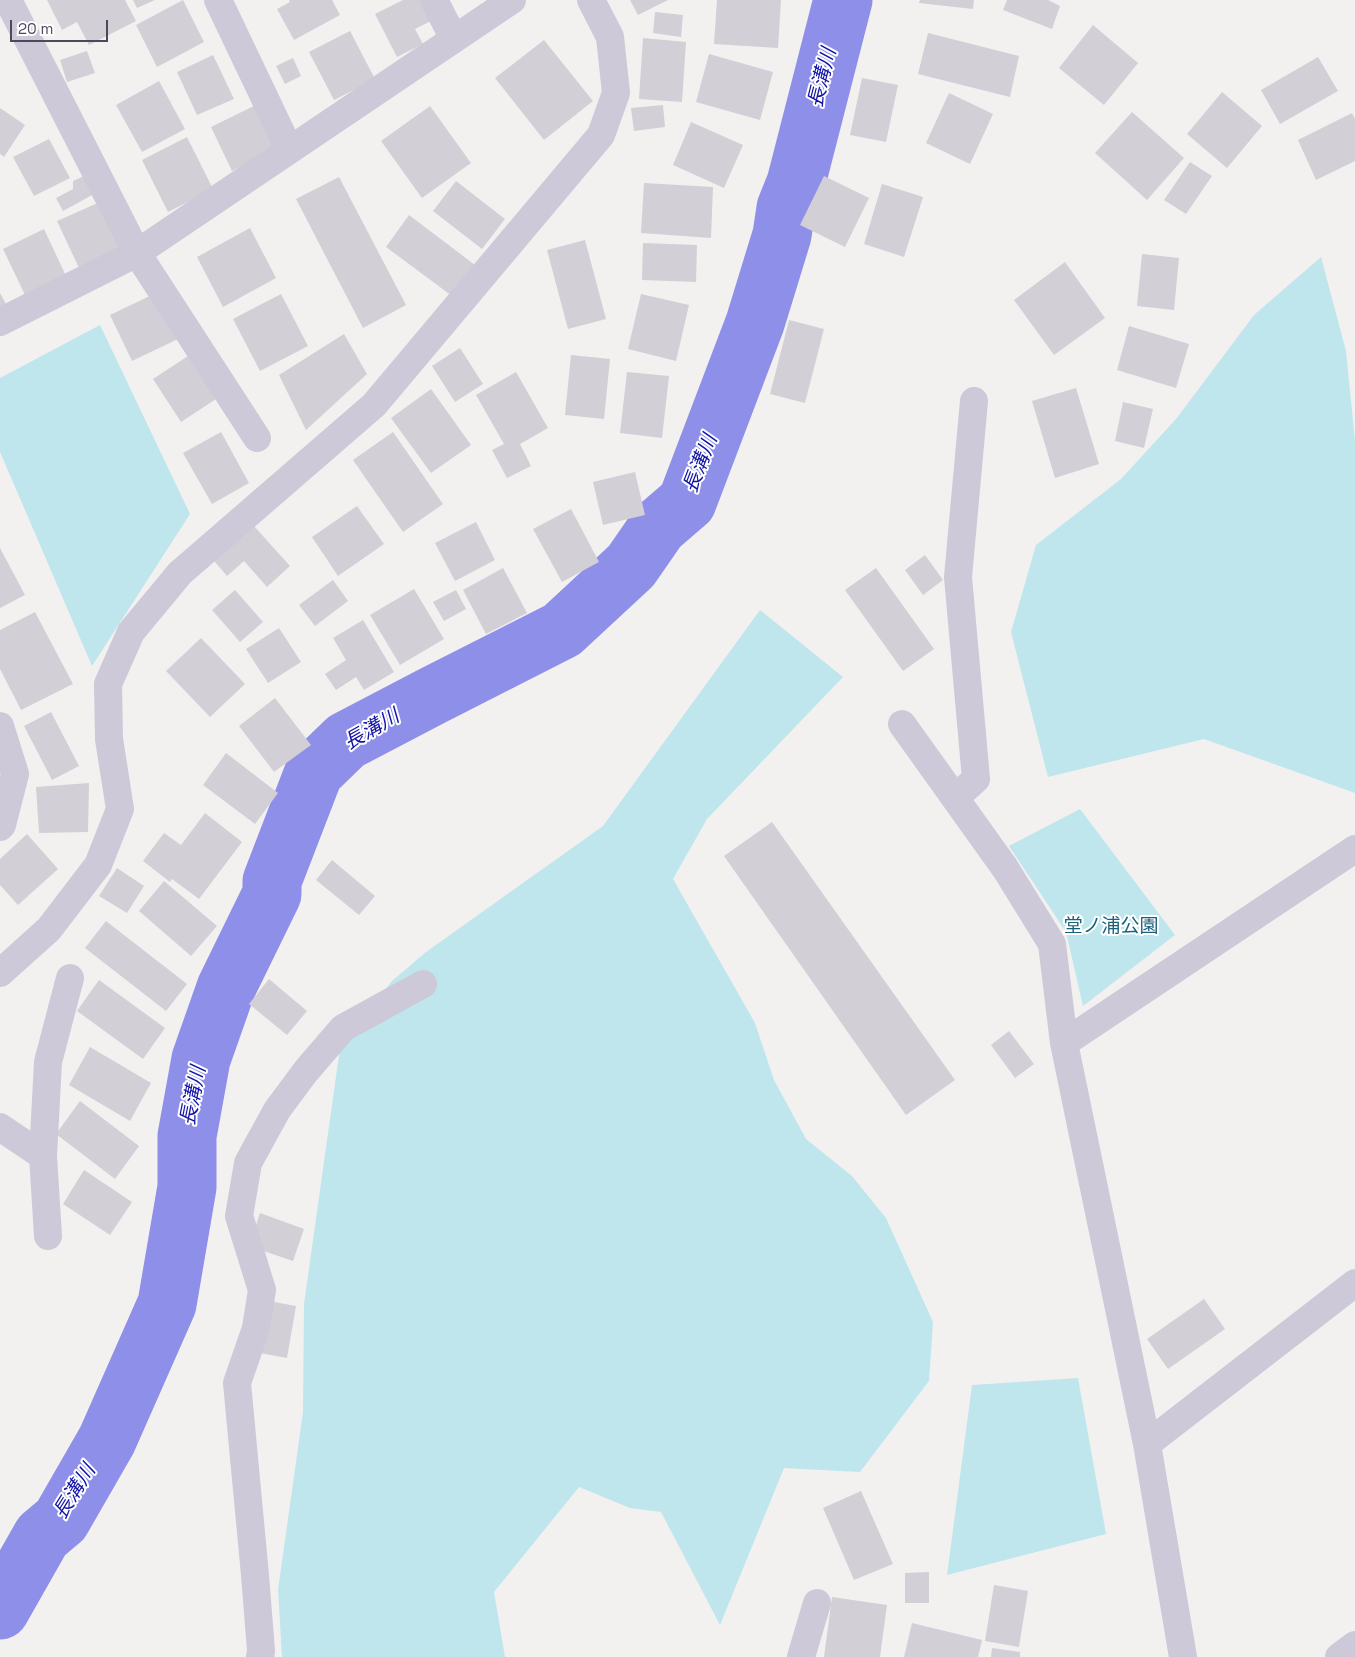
<!DOCTYPE html>
<meta charset="utf-8">
<style>
body{margin:0}
#map{position:relative;width:1355px;height:1657px;overflow:hidden;background:#f2f1ef;font-family:"Space Grotesk",sans-serif}
canvas{display:block}
.scale{position:absolute;left:10px;top:20px;width:98px;height:22px;box-sizing:border-box;border:2px solid #4d485c;border-top:0;padding-left:6px;font-size:15px;line-height:18px;white-space:nowrap;color:#4d485c;-webkit-text-stroke:4px #fff;paint-order:stroke}
</style>
<div id="map">
<canvas width="1355" height="1657"></canvas>
<div class="scale">20 m</div>
</div>
<script>
const c = document.querySelector('canvas').getContext('2d');
c.lineJoin = 'round';
function fillPath(path, color) {
  c.fillStyle = color;
  c.fill(path, 'evenodd');
}
function poly(rows) {
  const path = new Path2D();
  for (const r of rows) {
    path.moveTo(r[0], r[1]);
    for (let i = 2; i < r.length; i += 2) path.lineTo(r[i], r[i + 1]);
  }
  return path;
}
function strokePath(path, color, width, dash) {
  c.strokeStyle = color;
  c.lineWidth = width;
  c.lineCap = dash ? 'butt' : 'round';
  c.setLineDash(dash || []);
  c.stroke(path);
}
function write(font, color, halo, rows, align = 'center') {
  c.font = font + ' "Space Grotesk","Noto Sans JP",sans-serif';
  c.lineWidth = 4;
  c.setLineDash([]);
  c.textBaseline = 'middle';
  c.strokeStyle = halo;
  c.fillStyle = color;
  for (const [text, x, y, turn = 0] of rows) {
    c.save();
    c.translate(x, y);
    c.rotate((+turn || 0) * Math.PI / 180);
    c.textAlign = isNaN(turn) ? turn : align;
    if (halo) c.strokeText(text, 0, 0);
    c.fillText(text, 0, 0);
    c.restore();
  }
}
const green = poly([
 [1321,257,1346,351,1355,441,1355,793,1204,739,1048,777,1011,632,1036,545,1121,479,1176,419,1254,315],
 [100,325,190,514,92,666,0,452,0,378],
 [760,610,843,677,707,819,673,879,755,1023,774,1080,806,1139,852,1176,886,1218,933,1322,929,1381,860,1472,784,1468,720,1625,661,1512,630,1508,579,1487,494,1592,505,1657,282,1657,278,1590,303,1412,304,1304,340,1048,392,981,426,952,603,826],
 [1080,809,1175,935,1083,1006,1066,932,1009,846],
 [1078,1378,1106,1534,947,1575,972,1385]
]);
const river = poly([
 [0,1610,42,1536,61,1520,107,1440,167,1304,187,1187,187,1136,201,1059,226,988,272,894,272,881,314,772,346,741,432,696,562,630,631,566,658,527,687,502,755,323,782,235,786,208,796,183,843,0]
]);
const building = poly([
 [47,0,125,0,136,21,89,45,77,22,62,30],
 [133,0,155,0,137,8],
 [183,0,204,42,157,67,136,25],
 [289,0,332,0,340,15,294,40,277,9,290,2],
 [403,0,420,0,431,21,415,29,423,44,397,57,375,14],
 [630,0,668,0,638,15],
 [717,0,781,0,778,48,714,44],
 [920,0,974,0,973,9,919,3],
 [1007,0,1048,0,1060,6,1052,29,1003,10],
 [655,12,683,15,681,37,653,33],
 [1093,25,1138,63,1104,105,1059,68],
 [350,31,375,79,334,100,309,52],
 [928,33,1019,56,1010,97,918,74],
 [643,38,686,42,682,102,639,99],
 [544,40,593,101,544,140,495,78],
 [87,51,95,73,67,82,60,60],
 [709,54,773,72,760,120,696,102],
 [213,55,234,99,197,115,177,72],
 [1318,57,1338,91,1280,124,1261,90],
 [293,58,301,76,285,84,276,66],
 [862,78,898,85,886,142,850,135],
 [159,81,185,129,142,152,116,105],
 [1222,92,1262,126,1227,168,1187,134],
 [949,93,993,114,970,164,926,143],
 [262,102,283,146,232,171,211,127],
 [663,105,665,127,634,131,631,108],
 [430,106,471,163,422,198,381,141],
 [0,108,25,125,4,157,0,154],
 [1132,112,1184,158,1147,200,1095,153],
 [1352,113,1355,119,1355,161,1316,180,1298,140],
 [691,122,743,145,724,188,673,165],
 [187,137,213,189,168,212,142,160],
 [49,139,70,178,34,196,13,157],
 [1190,162,1212,176,1186,214,1164,200],
 [84,176,94,194,63,211,56,198,73,189,73,181],
 [824,176,869,198,845,247,800,225],
 [339,177,406,305,363,328,296,199],
 [456,181,505,219,482,249,433,211],
 [644,183,713,187,711,238,641,233],
 [882,184,923,197,904,257,864,244],
 [100,202,122,249,79,268,57,221],
 [409,215,475,265,452,296,386,247],
 [250,228,276,278,223,307,197,257],
 [44,229,67,278,26,297,3,249],
 [585,240,606,319,568,329,547,250],
 [643,243,697,245,696,282,642,280],
 [1142,254,1179,258,1174,310,1137,306],
 [1065,262,1105,318,1054,355,1014,300],
 [0,293,7,306,0,310],
 [156,293,178,339,132,361,110,315],
 [281,294,308,346,260,371,233,319],
 [641,294,689,305,676,361,628,349],
 [789,320,824,329,805,403,770,394],
 [1129,326,1189,344,1176,388,1117,370],
 [344,334,367,374,306,430,279,375],
 [460,348,483,384,455,402,432,366],
 [571,355,610,359,604,419,565,415],
 [188,356,216,399,181,422,153,379],
 [516,372,548,428,520,444,531,466,507,478,492,450,504,444,476,395],
 [627,372,669,376,662,438,620,433],
 [1076,388,1099,464,1055,478,1032,401],
 [431,389,471,445,431,473,391,418],
 [1123,402,1153,409,1144,448,1115,441],
 [221,432,249,483,212,504,183,453],
 [393,432,443,504,403,532,353,460],
 [635,472,645,515,603,525,593,482],
 [357,506,384,544,338,576,312,537],
 [571,509,599,562,562,582,533,529],
 [476,522,495,560,455,581,435,543],
 [254,526,290,566,267,587,244,561,227,576,214,561],
 [0,548,25,595,0,608],
 [925,555,943,580,923,595,905,570],
 [503,568,527,613,486,634,463,590],
 [876,568,934,649,903,671,845,590],
 [333,580,348,601,315,626,299,605],
 [414,589,444,639,400,665,370,615],
 [235,590,263,622,240,642,212,610],
 [456,590,466,609,444,621,433,602],
 [35,612,73,684,21,710,0,669,0,630],
 [363,620,394,672,364,690,356,677,336,690,325,674,346,660,333,638],
 [279,628,301,662,268,683,246,649],
 [201,638,245,684,210,717,166,671],
 [275,698,311,745,274,772,239,726],
 [51,712,79,766,52,780,24,726],
 [226,753,278,793,255,824,203,785],
 [89,783,88,832,39,833,36,787],
 [205,813,242,842,199,899,172,879,170,882,143,861,164,833,181,845],
 [772,822,955,1080,906,1115,724,856],
 [27,834,58,869,18,905,0,885,0,859],
 [332,860,375,896,359,915,316,880],
 [117,868,144,886,127,913,99,896],
 [164,881,217,926,191,956,139,911],
 [106,921,187,984,166,1011,85,948],
 [269,979,307,1011,287,1035,249,1004],
 [99,980,165,1028,143,1059,77,1011],
 [1009,1031,1034,1064,1015,1078,991,1045],
 [90,1047,151,1083,130,1121,69,1085],
 [80,1101,139,1146,115,1179,56,1134],
 [84,1170,132,1202,110,1235,63,1204],
 [260,1213,304,1229,293,1261,249,1246],
 [1204,1299,1225,1329,1168,1369,1147,1339],
 [269,1301,296,1306,287,1358,260,1353],
 [861,1491,893,1564,854,1580,823,1508],
 [929,1572,929,1603,905,1603,905,1573],
 [994,1585,1028,1591,1019,1647,985,1641],
 [832,1597,887,1605,880,1657,824,1657],
 [912,1623,982,1640,978,1657,904,1657],
 [992,1648,1020,1652,1020,1657,991,1657]
]);
const minor = poly([
 [8,0,137,253,257,438],
 [218,0,289,149],
 [434,0,454,39],
 [0,322,137,253,512,0],
 [902,724,1005,868,1052,944,1064,1043,1147,1444,1183,1657],
 [0,726,15,774,2,825,0,827],
 [955,798,976,779,958,577,974,401],
 [0,973,49,929,98,865,120,809,109,739,108,684,131,632,180,573,374,405,601,135,616,93,610,37,591,0],
 [1064,1043,1355,849],
 [0,1127,43,1156],
 [48,1236,43,1156,48,1062,70,978],
 [1147,1444,1355,1283],
 [260,1657,261,1651,255,1575,237,1383,256,1328,262,1290,239,1216,248,1163,277,1110,306,1071,343,1028,423,984],
 [801,1657,817,1603],
 [1339,1657,1355,1645]
]);
const parkNames = [
 ["堂ノ浦公園",1111,927]
];
const waterNames = [
 ["長溝川",823,78,-76],
 ["長溝川",701,464,-69],
 ["長溝川",372,730,-30],
 ["長溝川",194,1096,-79],
 ["長溝川",75,1492,-58]
];
fillPath(green, '#bfe6ed');
strokePath(river, '#8e8fe8', 59);
fillPath(building, '#d2cfd7');
strokePath(minor, '#cdc9d8', 28);
write('19px', '#1b607b', '#fff', parkNames);
write('italic 20px', '#1213a5', '#fff', waterNames);
</script>
